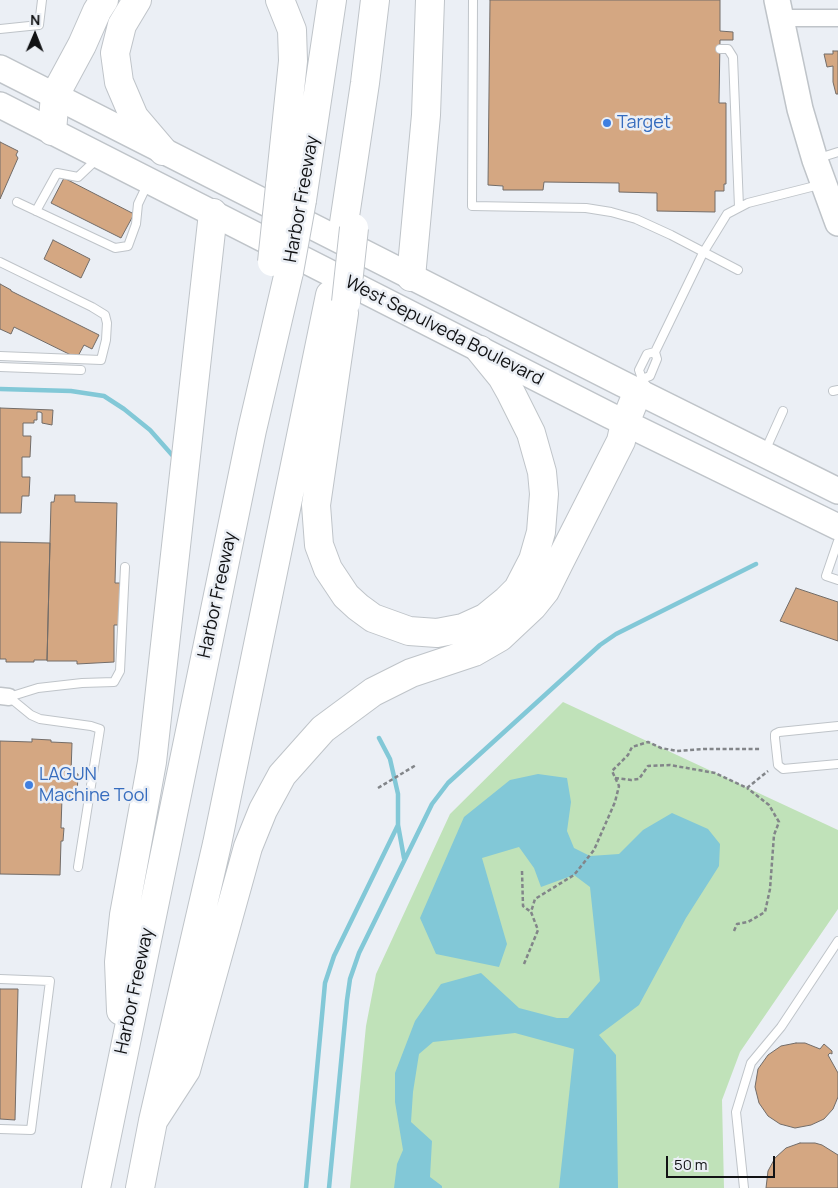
<!DOCTYPE html>
<style>
body{margin:0}
#map{position:relative;width:838px;height:1188px;overflow:hidden;background:#ebeff5;font-family:Manrope,sans-serif}
canvas{display:block}
.north{position:absolute;left:10px;top:10px;width:50px;height:50px;-webkit-text-stroke:4px #ebeff5;paint-order:stroke;rotate:1deg;font-size:14px;font-weight:700;line-height:20px;text-align:center;color:#111214}
.north::after{content:'';display:block;margin:auto;width:18px;height:22px;background:#111214;clip-path:polygon(50% 0,100% 100%,50% 72%,0 100%)}
.scale{position:absolute;left:666px;top:1156px;width:109px;height:22px;box-sizing:border-box;border:2px solid #111214;border-top:0;padding-left:6px;font-size:15px;line-height:18px;white-space:nowrap;color:#111214;-webkit-text-stroke:4px #ebeff5;paint-order:stroke}
</style>
<div id="map">
<canvas width="838" height="1188"></canvas>
<div class="north">N</div>
<div class="scale">50 m</div>
</div>
<script>
const c = document.querySelector('canvas').getContext('2d');
c.lineJoin = 'round';
function fillPath(path, color) {
  c.fillStyle = color;
  c.fill(path, 'evenodd');
}
function poly(rows) {
  const path = new Path2D();
  for (const r of rows) {
    path.moveTo(r[0], r[1]);
    for (let i = 2; i < r.length; i += 2) path.lineTo(r[i], r[i + 1]);
  }
  return path;
}
function strokePath(path, color, width, dash) {
  c.strokeStyle = color;
  c.lineWidth = width;
  c.lineCap = dash ? 'butt' : 'round';
  c.setLineDash(dash || []);
  c.stroke(path);
}
function write(font, color, halo, rows, align = 'center') {
  c.font = font + ' Manrope,sans-serif';
  c.lineWidth = 5;
  c.setLineDash([]);
  c.textBaseline = 'middle';
  c.strokeStyle = halo;
  c.fillStyle = color;
  for (const [text, x, y, turn = 0] of rows) {
    c.save();
    c.translate(x, y);
    c.rotate((+turn || 0) * Math.PI / 180);
    c.textAlign = isNaN(turn) ? turn : align;
    if (halo) c.strokeText(text, 0, 0);
    c.fillText(text, 0, 0);
    c.restore();
  }
}
const green = poly([
 [563,702,838,830,838,909,740,1052,722,1100,724,1188,350,1188,366,1026,376,974,450,814]
]);
const water = poly([
 [538,774,567,778,571,802,567,831,574,848,590,856,619,854,643,830,672,813,708,829,720,844,719,866,686,918,639,1005,599,1035,616,1055,618,1188,559,1188,574,1049,515,1033,433,1042,419,1054,413,1092,411,1122,432,1141,430,1177,442,1186,442,1188,394,1188,397,1164,403,1150,395,1102,395,1073,415,1021,441,984,481,973,519,1008,557,1018,568,1018,600,981,590,887,574,875,541,887,534,868,519,847,482,858,507,944,499,967,436,954,420,918,464,817,510,780]
]);
const stream = poly([
 [0,389,71,391,104,396,124,409,150,430,173,456],
 [379,738,390,759,398,794,398,825,404,858],
 [306,1188,325,983,334,956,398,825],
 [329,1188,347,1000,350,979,359,953,432,804,448,783,600,645,616,634,756,564]
]);
const building = poly([
 [490,0,720,0,720,31,733,32,733,40,720,40,719,103,726,103,726,184,724,184,724,191,715,191,715,212,657,211,657,193,619,192,619,183,544,182,543,190,503,190,503,186,488,185,490,0],
 [833,51,838,51,838,94,836,94,833,82,833,66,827,67,824,54,833,54,833,51],
 [0,142,18,151,16,155,18,158,0,199,0,142],
 [64,178,134,214,121,238,51,203,64,178],
 [53,240,90,259,81,278,44,259,53,240],
 [0,284,11,290,11,291,99,335,92,349,84,345,77,358,14,327,11,334,0,329,0,284],
 [0,408,53,410,52,425,42,423,42,413,40,412,37,412,37,420,34,420,34,423,23,423,23,436,31,436,30,457,22,457,22,477,30,477,29,496,22,496,21,513,0,513,0,408],
 [55,495,75,495,75,502,117,503,115,583,120,583,119,625,114,625,114,662,77,664,77,661,47,661,51,502,54,502,55,495],
 [0,542,50,543,47,660,34,660,34,662,6,662,6,659,0,659,0,542],
 [796,588,838,602,838,641,780,621,796,588],
 [32,739,51,740,51,742,72,743,71,773,78,774,77,798,62,798,61,828,64,828,63,841,61,841,60,875,0,874,0,741,32,742,32,739],
 [0,989,18,989,15,1120,0,1119,0,989],
 [796,1043,805,1043,820,1049,824,1044,832,1051,832,1054,830,1053,828,1055,838,1073,838,1097,833,1109,824,1119,811,1125,795,1128,780,1124,768,1116,759,1103,755,1087,758,1069,768,1055,781,1046,796,1043],
 [800,1143,815,1143,822,1145,838,1155,838,1188,766,1188,768,1171,775,1158,786,1148,800,1143]
]);
const path = poly([
 [615,778,631,780,639,779,648,766,670,765,715,773,747,788,768,771],
 [378,788,416,765],
 [522,871,523,906,531,912],
 [734,931,737,924,748,922,765,912,770,889,774,835,779,822,769,805,747,788],
 [524,964,538,930,531,912,535,899,574,875,594,850,615,802,619,786,612,771,628,755,632,747,648,742,661,748,677,751,704,749,761,749]
]);
const lane = poly([
 [473,0,472,206,586,208,611,212,636,219,671,235,738,270],
 [0,29,39,25,42,0],
 [720,49,728,49,733,57,739,207],
 [819,158,838,152],
 [17,202,115,248,128,246,136,224,138,204,147,185],
 [36,211,57,173,78,177,97,159],
 [0,262,92,307,105,315,107,323,106,340,101,360,0,356],
 [0,367,81,370],
 [642,379,650,376,657,359,655,352,703,253,727,214,748,203,819,185],
 [641,382,642,379,639,370,647,354,655,352],
 [833,391,838,390],
 [765,451,783,411],
 [838,541,826,576,838,580],
 [9,697,31,715,40,719,91,726,100,729,78,867],
 [9,697,38,688,82,683,114,682,120,671,125,567],
 [838,726,779,732,775,734,775,738,778,765,783,769,838,764],
 [0,979,50,981,31,1130,0,1129],
 [744,1188,736,1112,751,1063,781,1027,838,941]
]);
const street = poly([
 [780,18,838,18],
 [0,696,9,697]
]);
const primary = poly([
 [777,0,800,109,815,160,838,223],
 [0,68,621,383,838,491],
 [0,105,609,415,838,527]
]);
const highway = poly([
 [137,0,122,25,115,53,119,82,134,117,163,151],
 [280,0,292,30,293,61,280,186],
 [52,131,55,95,82,45,97,11,104,0],
 [302,200,332,0],
 [344,223,365,83,375,0],
 [411,277,426,115,430,0],
 [344,313,316,505,319,545,328,569,346,596,358,607,373,618,409,631,437,633,463,628,485,618,507,600,518,589,533,560,541,532,544,494,542,472,531,433,511,393,502,377,480,350],
 [121,1011,119,962,124,915,152,762,213,213],
 [153,1121,186,1070,248,847,263,810,282,775,323,729,373,692,411,673,474,652,500,637,533,606,545,591,559,563,621,441,625,423,638,391],
 [96,1188,252,430,289,272],
 [140,1188,153,1121,217,844,330,295]
]);
const highwayBridge = poly([
 [272,262,280,186],
 [289,272,302,200],
 [346,302,354,228]
]);
const markers = [
 [607,123,5,"#3f7fe0"],
 [29,785,5,"#3f7fe0"]
];
const shopNames = [
 ["Target",617,123],
 ["LAGUN",39,775],
 ["Machine Tool",39,796]
];
const streetNames = [
 ["Harbor Freeway",302,199,-80],
 ["West Sepulveda Boulevard",444,331,27],
 ["Harbor Freeway",218,595,-78],
 ["Harbor Freeway",135,991,-78]
];
fillPath(green, '#c0e2b9');
fillPath(water, '#82c8d7');
strokePath(stream, '#82c8d7', 4.5);
fillPath(building, '#d4a782');
strokePath(building, '#726c68', 1);
strokePath(lane, '#bfc4c9', 10);
strokePath(street, '#bfc4c9', 19);
strokePath(primary, '#bfc4c9', 28);
strokePath(highway, '#bfc4c9', 30);
strokePath(path, '#828589', 2.5, [4, 2.5]);
strokePath(lane, '#fff', 8);
strokePath(street, '#fff', 16);
strokePath(primary, '#fff', 25);
strokePath(highway, '#fff', 28);
strokePath(highwayBridge, '#bfc4c9', 30, []);
strokePath(highwayBridge, '#fff', 28);
for (const [x, y, r, color] of markers) {
  const dot = new Path2D();
  dot.arc(x, y, r, 0, 2 * Math.PI);
  c.fillStyle = color;
  c.fill(dot);
  strokePath(dot, '#ebeff5', 2);
}
write('18px', '#366cbe', '#ebeff5', shopNames, 'left');
write('18px', '#111214', '#ebeff5', streetNames);
</script>
